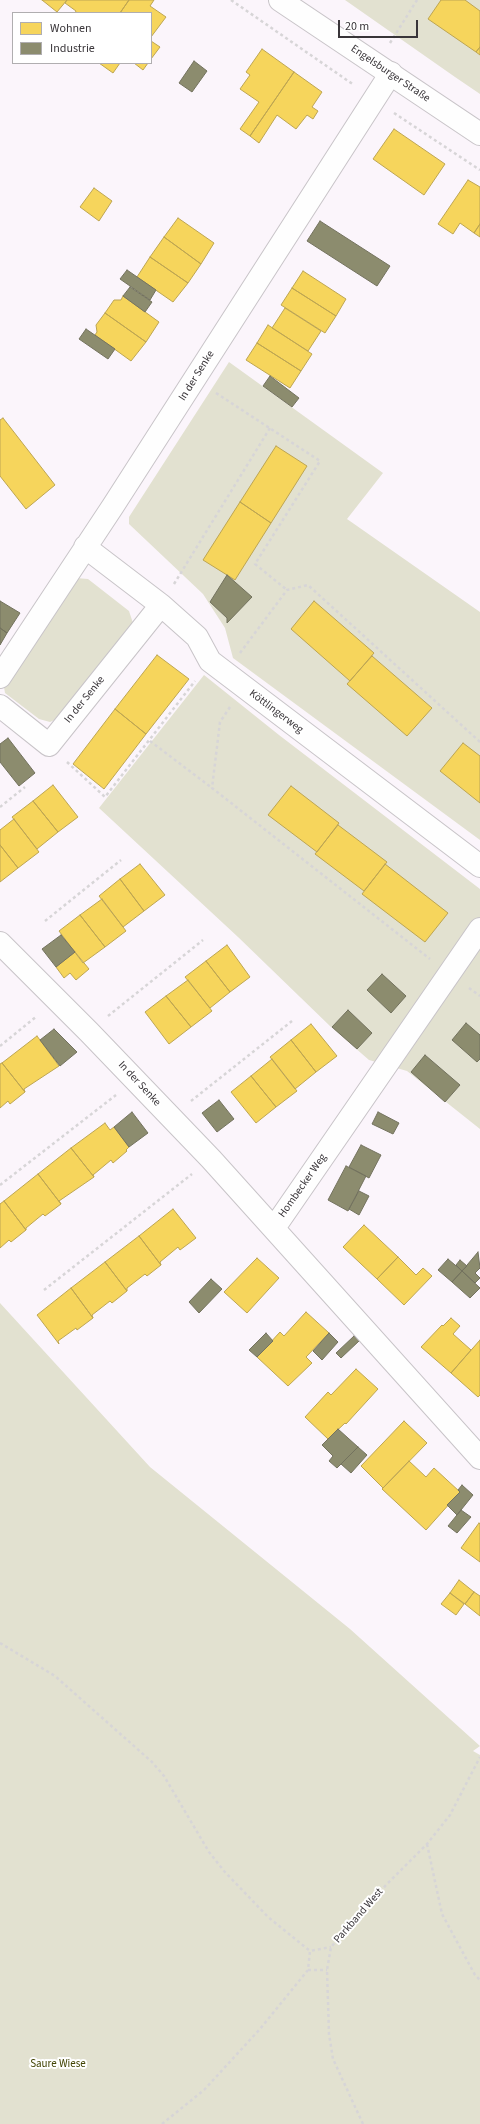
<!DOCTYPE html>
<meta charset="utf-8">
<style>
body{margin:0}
#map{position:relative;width:480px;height:2124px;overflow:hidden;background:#fbf5fb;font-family:"Source Sans 3",sans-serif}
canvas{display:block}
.legend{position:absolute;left:12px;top:12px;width:140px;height:52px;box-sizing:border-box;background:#fff;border:1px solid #b0aeb0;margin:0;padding:5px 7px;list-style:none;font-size:12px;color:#393539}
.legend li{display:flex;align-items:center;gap:8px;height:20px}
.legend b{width:20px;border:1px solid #b0aeb0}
.scale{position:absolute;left:338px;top:20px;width:80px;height:18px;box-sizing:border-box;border:2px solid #393539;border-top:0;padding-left:5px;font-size:12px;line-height:14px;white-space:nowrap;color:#393539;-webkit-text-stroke:3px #fff;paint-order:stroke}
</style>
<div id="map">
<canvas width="480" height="2124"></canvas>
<ul class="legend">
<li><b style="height:11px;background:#f6d55c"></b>Wohnen</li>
<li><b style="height:11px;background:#8c8c6e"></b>Industrie</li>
</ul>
<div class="scale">20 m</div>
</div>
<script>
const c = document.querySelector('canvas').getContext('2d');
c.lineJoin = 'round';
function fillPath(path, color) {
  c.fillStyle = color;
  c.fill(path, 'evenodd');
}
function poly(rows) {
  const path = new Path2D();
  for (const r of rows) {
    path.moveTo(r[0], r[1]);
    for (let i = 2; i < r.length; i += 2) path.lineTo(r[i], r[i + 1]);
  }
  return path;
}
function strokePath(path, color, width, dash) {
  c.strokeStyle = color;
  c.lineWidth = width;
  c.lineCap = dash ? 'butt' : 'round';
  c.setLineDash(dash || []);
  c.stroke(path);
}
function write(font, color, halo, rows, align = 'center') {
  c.font = font + ' "Source Sans 3",sans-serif';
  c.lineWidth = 4;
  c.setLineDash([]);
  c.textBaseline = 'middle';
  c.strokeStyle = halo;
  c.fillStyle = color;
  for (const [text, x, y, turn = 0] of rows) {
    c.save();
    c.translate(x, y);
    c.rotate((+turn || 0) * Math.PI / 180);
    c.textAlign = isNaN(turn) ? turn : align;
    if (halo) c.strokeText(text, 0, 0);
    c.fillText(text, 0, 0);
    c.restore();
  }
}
const green = poly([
 [345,0,480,0,480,94,455,77],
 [229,362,383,473,347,519,480,612,480,840,233,658,225,628,203,594,129,524,129,517],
 [76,578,88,579,129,611,134,626,66,715,50,722,39,719,5,693,3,681],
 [204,675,279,735,480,889,480,1129,407,1071,369,1060,331,1027,238,937,99,808],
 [0,1303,150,1467,350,1629,480,1746,473,1751,480,1755,480,2124,0,2124]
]);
const homes = poly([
 [42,0,67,0,57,12,42,0],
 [67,0,129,0,120,13,75,13,76,11,65,3,67,0],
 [129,0,154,0,150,6,166,17,151,37,151,13,120,13,129,0],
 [441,0,465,0,480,11,480,47,476,52,428,19,441,0],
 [151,41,160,47,151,59,151,41],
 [480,47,480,55,476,52,480,47],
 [262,49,294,72,250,136,240,129,259,102,240,89,250,75,246,72,262,49],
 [99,63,120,63,113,73,99,63],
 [134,63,148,63,143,70,134,63],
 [294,72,322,92,312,107,318,111,313,119,307,115,296,129,277,115,259,143,250,136,294,72],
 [394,129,445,164,424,195,373,159,394,129],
 [468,180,480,187,480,224,474,233,460,223,453,234,438,224,468,180],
 [94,188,112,201,99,221,80,207,94,188],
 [178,218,214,243,201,264,164,237,178,218],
 [480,224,480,237,474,233,480,224],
 [164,237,201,264,188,283,150,257,164,237],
 [150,257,188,283,173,302,137,277,150,257],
 [303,271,346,299,336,316,292,288,303,271],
 [292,288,336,316,325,333,281,305,292,288],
 [123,296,159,322,146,342,105,313,114,300,121,300,123,296],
 [285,308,321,331,308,351,272,328,285,308],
 [105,313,146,342,131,361,95,335,97,332,96,325,105,313],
 [268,325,312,354,301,371,257,343,268,325],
 [257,343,301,371,290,388,246,360,257,343],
 [3,418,55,485,26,509,0,476,0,420,3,418],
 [276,446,307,466,271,523,240,502,276,446],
 [240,502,271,523,235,580,203,560,240,502],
 [314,601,374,653,350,681,291,629,314,601],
 [157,655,189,679,146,734,115,709,157,655],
 [372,656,432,708,407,736,347,684,372,656],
 [115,709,146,734,104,789,73,764,115,709],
 [463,743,480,756,480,803,440,771,463,743],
 [53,785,78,817,58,832,33,801,53,785],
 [291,786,339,823,317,852,268,815,291,786],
 [33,801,58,832,37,849,12,817,33,801],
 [14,819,39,852,18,868,0,845,0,830,14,819],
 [338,825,387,862,364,891,315,854,338,825],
 [0,845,18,868,0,882,0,845],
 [140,864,165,895,144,911,120,879,140,864],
 [385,864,448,913,425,942,362,894,385,864],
 [120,879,144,911,123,927,99,896,120,879],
 [102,899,126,931,105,947,80,915,102,899],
 [80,915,105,947,83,963,59,931,80,915],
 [227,945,250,977,230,992,206,961,227,945],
 [75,952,89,969,76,980,70,973,64,978,56,967,75,952],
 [206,961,230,992,210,1008,185,977,206,961],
 [188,980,212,1011,191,1027,166,996,188,980],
 [166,996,191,1027,169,1044,145,1012,166,996],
 [311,1024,337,1056,316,1072,291,1040,311,1024],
 [37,1036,59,1066,24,1089,25,1092,2,1063,37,1036],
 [291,1040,316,1072,295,1089,270,1057,291,1040],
 [272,1059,297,1091,276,1107,251,1076,272,1059],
 [2,1063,25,1092,10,1104,8,1101,0,1108,0,1064,2,1063],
 [251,1076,276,1107,256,1123,231,1092,251,1076],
 [105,1123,110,1130,114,1127,129,1147,126,1150,127,1151,113,1163,111,1160,93,1175,94,1177,71,1148,105,1123],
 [71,1148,94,1177,59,1201,61,1204,38,1174,71,1148],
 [38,1174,61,1204,45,1216,43,1214,26,1228,26,1230,4,1201,38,1174],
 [4,1201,26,1230,11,1242,9,1240,0,1248,0,1204,4,1201],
 [173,1209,196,1238,180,1250,178,1247,160,1262,161,1265,139,1236,173,1209],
 [364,1225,398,1257,377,1279,343,1247,364,1225],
 [139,1236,161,1265,147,1276,145,1274,127,1288,127,1291,105,1262,139,1236],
 [398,1257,416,1275,423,1268,432,1276,404,1305,377,1279,398,1257],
 [257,1258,279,1278,247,1313,224,1292,257,1258],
 [105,1262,127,1291,112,1303,110,1301,92,1315,93,1318,71,1288,105,1262],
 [71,1288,93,1318,77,1330,76,1328,58,1341,59,1344,37,1315,71,1288],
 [306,1312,329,1333,306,1357,312,1363,288,1386,257,1357,280,1332,284,1336,306,1312],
 [451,1318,460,1326,453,1334,471,1350,451,1373,421,1347,442,1325,443,1326,451,1318],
 [480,1340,480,1395,478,1397,451,1373,480,1340],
 [356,1369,378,1389,346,1424,345,1423,328,1439,305,1417,328,1392,331,1395,356,1369],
 [404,1421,427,1443,383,1488,361,1466,404,1421],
 [409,1461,426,1477,434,1468,460,1492,426,1530,382,1489,409,1461],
 [479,1523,480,1524,480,1562,461,1548,479,1523],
 [459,1580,474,1592,465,1604,450,1593,459,1580],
 [474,1592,480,1596,480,1616,465,1604,474,1592],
 [450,1593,464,1604,456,1615,441,1604,450,1593]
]);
const industry = poly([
 [194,61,207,71,192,92,179,83,194,61],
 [320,221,390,266,377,286,307,241,320,221],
 [127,270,156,290,150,300,120,279,127,270],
 [130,287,152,302,145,312,123,296,130,287],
 [86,329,115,349,108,359,79,339,86,329],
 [270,376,299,398,292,407,263,386,270,376],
 [227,575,252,597,227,623,227,618,210,602,227,575],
 [0,601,20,613,7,633,0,628,0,601],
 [0,628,7,633,0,645,0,628],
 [8,738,35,773,19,786,0,762,0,744,8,738],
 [61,935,75,952,56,967,42,949,61,935],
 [382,974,406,996,391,1013,367,990,382,974],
 [348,1010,372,1033,357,1049,332,1027,348,1010],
 [466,1023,480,1035,480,1059,477,1062,452,1040,466,1023],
 [54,1029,77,1052,60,1066,40,1040,54,1029],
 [425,1055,460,1085,445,1102,411,1072,425,1055],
 [219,1100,234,1119,217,1132,202,1113,219,1100],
 [132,1112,148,1133,129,1147,114,1127,132,1112],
 [378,1112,399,1123,393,1134,372,1124,378,1112],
 [361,1145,381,1155,369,1178,349,1167,361,1145],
 [346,1166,366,1176,348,1211,328,1200,346,1166],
 [359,1191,369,1196,359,1215,349,1209,359,1191],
 [478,1252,480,1268,475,1273,480,1278,475,1283,462,1271,478,1252],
 [448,1259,462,1271,452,1282,438,1270,448,1259],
 [460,1260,467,1266,462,1271,456,1265,460,1260],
 [462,1271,480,1288,470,1298,452,1282,462,1271],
 [211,1279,222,1289,199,1313,189,1302,211,1279],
 [266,1333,273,1341,257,1357,249,1350,266,1333],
 [329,1333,338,1342,322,1360,313,1351,329,1333],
 [354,1336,359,1341,341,1358,336,1353,354,1336],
 [338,1429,358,1447,337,1468,329,1461,333,1456,322,1445,338,1429],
 [358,1447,367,1455,351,1473,341,1464,358,1447],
 [462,1485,473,1495,457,1515,447,1505,460,1492,458,1490,462,1485],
 [461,1510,471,1517,457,1533,448,1526,461,1510]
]);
const path = poly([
 [231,0,354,85],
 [390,43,417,0],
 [394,113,480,170],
 [216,393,320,461,255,564,287,590],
 [174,584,270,428],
 [240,653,287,590,308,585,480,742],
 [230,707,220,722,212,788,430,959],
 [150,741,212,788],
 [67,762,105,797,195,681],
 [0,807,25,787],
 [45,921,121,860],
 [469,988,480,996],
 [108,1016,203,940],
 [0,1046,37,1016],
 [191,1101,292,1021],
 [0,1185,116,1095],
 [44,1290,192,1174],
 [0,1643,55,1676,152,1762,164,1776,209,1852,224,1871,268,1917,310,1951],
 [427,1844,442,1914,475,1975,480,1980],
 [308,1970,327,1970],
 [162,2124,204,2090,260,2029,308,1970,310,1951,331,1947],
 [363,2124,333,2059,329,2034,327,1970,331,1947,387,1884,427,1844,450,1815,480,1757]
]);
const minor = poly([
 [85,547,161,605,197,637,210,661,480,866],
 [0,677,113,506,391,73],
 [0,706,49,745,161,605],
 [0,943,89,1032,211,1159,480,1458],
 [274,1228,480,929]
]);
const tertiary = poly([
 [280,0,480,134]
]);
const streetNames = [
 ["Engelsburger Straße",390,74,34],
 ["In der Senke",197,376,-58],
 ["In der Senke",85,700,-51],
 ["Köttlingerweg",276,712,37],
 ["In der Senke",139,1084,47],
 ["Hombecker Weg",303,1186,-55],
 ["Parkband West",359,1916,-49]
];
const parkNames = [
 ["Saure Wiese",58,2065]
];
fillPath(green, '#e2e1d0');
fillPath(homes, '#f6d55c');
strokePath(homes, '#bda552', 1);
fillPath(industry, '#8c8c6e');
strokePath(industry, '#73725e', 1);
strokePath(minor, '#c8c4c8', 24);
strokePath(tertiary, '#c8c4c8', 24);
strokePath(path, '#d7d5d7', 2.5, [3, 3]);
strokePath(minor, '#fefefe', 22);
strokePath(tertiary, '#fefefe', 22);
write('11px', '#393539', '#fff', streetNames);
write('11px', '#414302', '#fff', parkNames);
</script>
